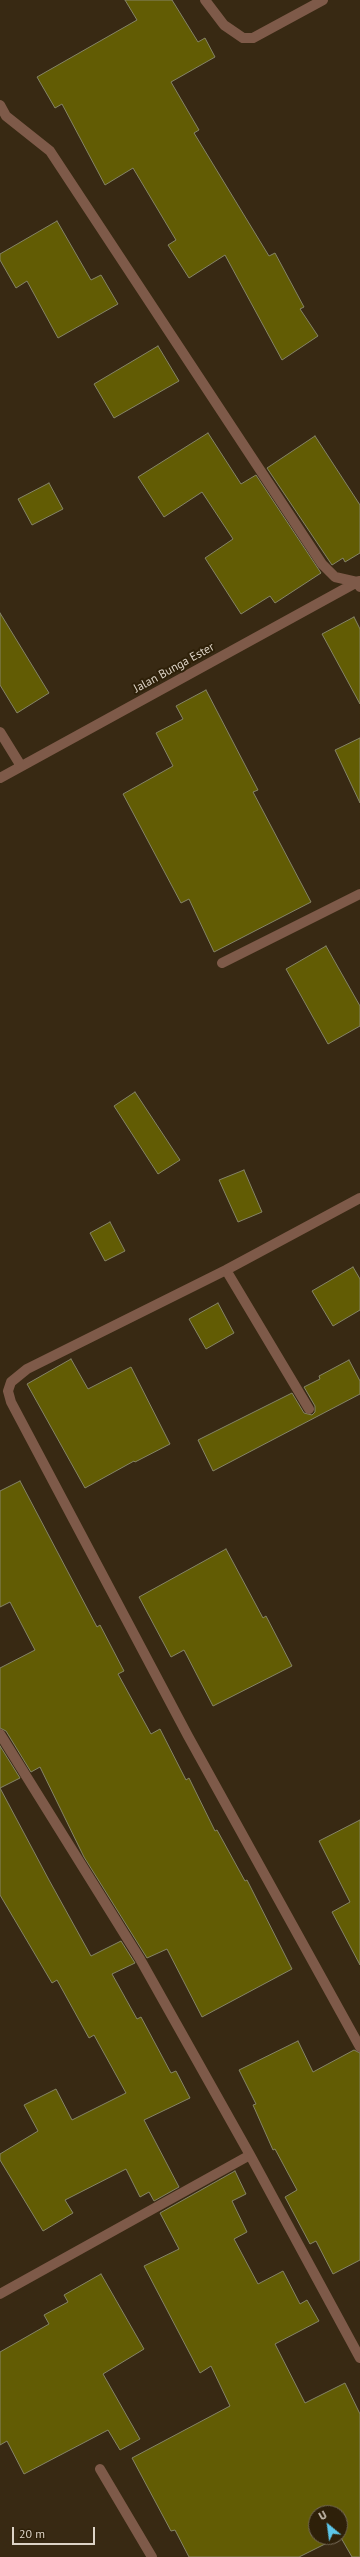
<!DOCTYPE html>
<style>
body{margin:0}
#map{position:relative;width:360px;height:2557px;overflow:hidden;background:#382913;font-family:"PT Sans",sans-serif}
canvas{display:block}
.north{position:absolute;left:308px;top:2505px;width:40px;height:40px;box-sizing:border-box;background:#2e2009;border:1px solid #746855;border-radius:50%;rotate:331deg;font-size:11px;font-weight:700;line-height:16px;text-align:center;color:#ddd3c6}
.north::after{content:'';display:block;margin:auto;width:14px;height:18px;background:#5cc7e8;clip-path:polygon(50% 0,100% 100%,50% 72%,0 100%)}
.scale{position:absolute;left:12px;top:2527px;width:83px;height:18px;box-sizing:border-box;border:2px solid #ddd3c6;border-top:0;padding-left:5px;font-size:12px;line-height:14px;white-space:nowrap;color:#ddd3c6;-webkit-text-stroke:3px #2e2009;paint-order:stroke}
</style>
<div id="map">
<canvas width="360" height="2557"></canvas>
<div class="north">U</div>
<div class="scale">20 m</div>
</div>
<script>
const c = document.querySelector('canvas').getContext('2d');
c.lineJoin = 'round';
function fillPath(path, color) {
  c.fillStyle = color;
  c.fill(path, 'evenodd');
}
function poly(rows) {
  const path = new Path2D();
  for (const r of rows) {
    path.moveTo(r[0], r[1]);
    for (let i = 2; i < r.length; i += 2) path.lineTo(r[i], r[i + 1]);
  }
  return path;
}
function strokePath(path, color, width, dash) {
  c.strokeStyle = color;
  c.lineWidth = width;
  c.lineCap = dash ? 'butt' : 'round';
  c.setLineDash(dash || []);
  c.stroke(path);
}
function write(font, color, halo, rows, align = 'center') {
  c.font = font + ' "PT Sans",sans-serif';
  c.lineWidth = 4;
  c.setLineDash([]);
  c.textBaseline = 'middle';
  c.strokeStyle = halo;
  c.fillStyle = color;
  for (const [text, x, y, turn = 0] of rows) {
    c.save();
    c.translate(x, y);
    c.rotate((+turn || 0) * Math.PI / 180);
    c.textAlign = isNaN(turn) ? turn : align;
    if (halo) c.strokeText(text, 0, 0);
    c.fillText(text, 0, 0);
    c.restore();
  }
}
const building = poly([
 [125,0,172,0,198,42,205,38,215,57,171,82,199,130,194,133,269,256,275,253,304,307,300,309,318,336,282,360,225,255,189,278,168,245,176,240,133,168,105,185,62,104,55,108,37,77,137,20,125,0],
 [57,221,91,280,101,275,118,304,58,338,27,281,16,288,0,260,0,254,57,221],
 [158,346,179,381,114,418,94,384,158,346],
 [208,433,241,484,256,475,321,573,275,603,270,596,241,614,205,558,233,539,202,492,164,517,138,477,208,433],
 [315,436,360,505,360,553,345,562,343,558,332,565,267,468,315,436],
 [49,483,63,509,32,525,18,499,49,483],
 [0,613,49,693,17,713,0,685,0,613],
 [354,617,360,629,360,704,322,634,354,617],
 [206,690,258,790,253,792,311,902,214,952,189,899,181,903,123,794,173,766,156,733,183,719,176,706,206,690],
 [360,738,360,803,335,750,360,738],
 [326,946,360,1006,360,1026,328,1044,286,969,326,946],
 [135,1092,180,1160,158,1174,114,1106,135,1092],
 [244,1170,262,1212,238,1222,219,1180,244,1170],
 [110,1222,125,1251,105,1261,90,1233,110,1222],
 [353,1267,360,1279,360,1310,333,1326,312,1291,353,1267],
 [218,1303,234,1333,206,1349,189,1319,218,1303],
 [71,1359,88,1389,131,1367,170,1444,135,1462,134,1461,85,1488,27,1384,71,1359],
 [349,1360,360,1381,360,1394,213,1471,198,1440,292,1393,304,1413,312,1415,315,1412,315,1406,304,1387,320,1379,319,1376,349,1360],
 [20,1481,97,1627,100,1625,124,1671,118,1674,151,1734,160,1729,186,1780,189,1778,215,1831,217,1830,245,1881,247,1880,292,1969,202,2017,167,1949,147,1958,84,1857,40,1767,31,1772,6,1731,0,1728,0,1668,35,1650,10,1602,0,1607,0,1491,20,1481],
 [226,1549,263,1618,266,1616,292,1666,213,1706,184,1650,171,1657,139,1597,226,1549],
 [0,1746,20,1778,0,1788,49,1880,91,1956,121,1941,135,1963,112,1974,137,2019,141,2017,171,2073,176,2071,190,2098,144,2120,179,2187,154,2201,149,2192,140,2197,126,2169,65,2200,73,2213,43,2231,0,2160,0,2154,38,2131,24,2105,56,2089,72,2120,126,2093,94,2035,89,2038,57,1980,52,1983,0,1895,0,1746],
 [360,1820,360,1965,332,1912,350,1902,319,1841,360,1820],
 [298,2041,313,2072,354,2050,360,2053,360,2260,333,2274,316,2241,310,2244,285,2197,297,2190,275,2149,273,2150,253,2105,256,2104,239,2070,298,2041],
 [235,2171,246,2194,232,2201,247,2232,234,2239,258,2284,283,2271,300,2304,307,2300,319,2321,275,2344,305,2403,345,2383,360,2414,360,2557,352,2557,340,2536,340,2513,316,2513,316,2537,339,2537,299,2557,189,2557,175,2530,171,2531,132,2458,230,2406,211,2366,200,2373,144,2266,179,2249,160,2213,235,2171],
 [101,2274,144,2349,103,2374,140,2439,120,2450,108,2430,24,2474,7,2441,0,2445,0,2352,49,2324,44,2315,68,2302,64,2295,101,2274]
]);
const minor = poly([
 [205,0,224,25,243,38,253,38,323,0],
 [0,105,6,116,50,151,322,564,335,577,357,582,360,587],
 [0,732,21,766],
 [0,778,359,581],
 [222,963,360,894],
 [360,1198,226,1270,27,1369,11,1382,8,1391,11,1402,188,1736,360,2047],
 [226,1270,309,1409],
 [0,1734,140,1959,250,2155,360,2358],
 [0,2294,250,2155],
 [100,2469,152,2557]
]);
const streetNames = [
 ["Jalan Bunga Ester",174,668,-29]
];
fillPath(building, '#625c04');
strokePath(building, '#858467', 1);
strokePath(minor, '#7e5a49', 10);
write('12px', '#ddd3c6', '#2e2009', streetNames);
</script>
